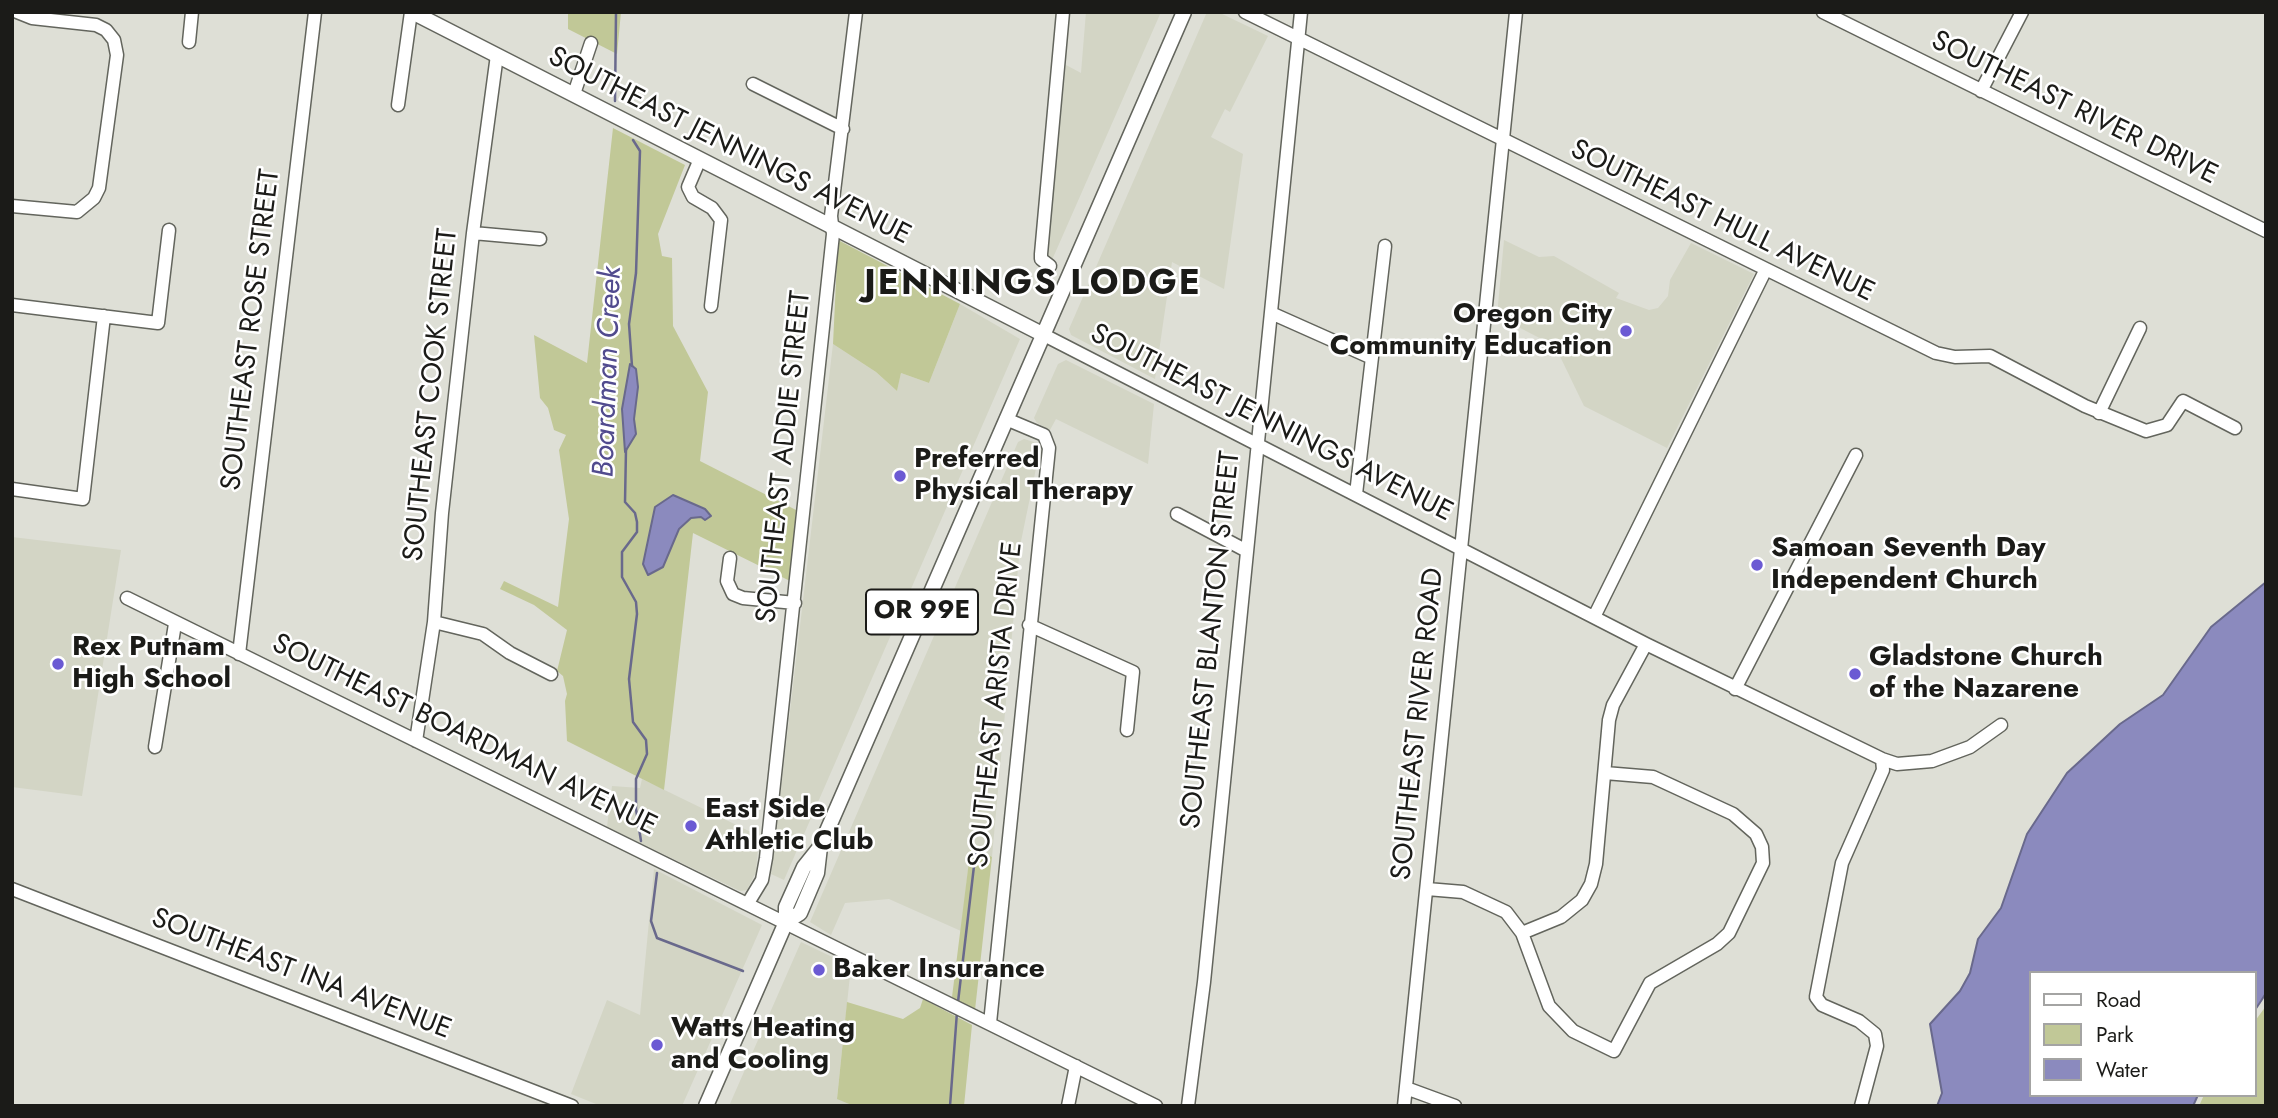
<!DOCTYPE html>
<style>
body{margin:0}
#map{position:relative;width:2278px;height:1118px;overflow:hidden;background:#dedfd6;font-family:Jost,sans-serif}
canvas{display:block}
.frame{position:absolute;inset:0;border:14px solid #1b1b18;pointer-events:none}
.legend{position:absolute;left:2029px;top:971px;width:228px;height:126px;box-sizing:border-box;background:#fff;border:2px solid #a4a4a3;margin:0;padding:9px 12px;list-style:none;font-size:21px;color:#1b1b18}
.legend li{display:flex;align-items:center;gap:14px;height:35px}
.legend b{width:35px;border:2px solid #a4a4a3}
</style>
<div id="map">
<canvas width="2278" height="1118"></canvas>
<div class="frame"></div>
<ul class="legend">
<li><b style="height:9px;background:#fff"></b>Road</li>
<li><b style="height:19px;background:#c1c897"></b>Park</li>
<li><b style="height:19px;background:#8b8abe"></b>Water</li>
</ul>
</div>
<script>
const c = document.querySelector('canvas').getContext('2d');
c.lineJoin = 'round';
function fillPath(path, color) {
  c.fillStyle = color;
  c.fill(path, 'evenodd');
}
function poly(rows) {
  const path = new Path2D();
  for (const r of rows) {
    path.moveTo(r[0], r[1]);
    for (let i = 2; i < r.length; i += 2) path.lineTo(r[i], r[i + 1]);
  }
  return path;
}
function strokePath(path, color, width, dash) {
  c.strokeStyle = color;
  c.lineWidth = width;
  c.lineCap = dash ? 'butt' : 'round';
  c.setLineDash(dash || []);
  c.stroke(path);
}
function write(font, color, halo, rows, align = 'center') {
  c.font = font + ' Jost,sans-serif';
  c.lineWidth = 5;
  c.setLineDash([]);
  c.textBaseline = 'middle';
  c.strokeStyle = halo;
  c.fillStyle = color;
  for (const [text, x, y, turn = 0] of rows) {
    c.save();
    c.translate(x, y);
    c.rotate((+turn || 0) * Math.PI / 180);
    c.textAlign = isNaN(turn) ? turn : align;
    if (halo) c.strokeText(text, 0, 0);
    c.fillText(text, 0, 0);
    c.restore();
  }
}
const built = poly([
 [1086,12,1161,12,1052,260,1046,258,1066,65,1081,73],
 [1207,12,1218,12,1268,36,1230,112,1225,109,1211,137,1243,154,1224,289,1172,262,1155,379,1071,335,1069,329],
 [1504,240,1539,257,1554,256,1619,293,1616,298,1649,310,1658,308,1668,296,1670,280,1691,243,1754,274,1667,448,1584,406,1555,346,1497,316],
 [960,304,1020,339,784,880,771,874,833,344,876,372,897,391,901,373,929,383],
 [1066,360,1154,404,1148,464,1056,419,1050,430,1037,423,1034,418,1058,364],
 [1024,439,1034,442,1039,454,1020,546,992,857,971,845,961,931,889,899,845,903,831,935,810,922,1018,442],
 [12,537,121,550,82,796,12,787],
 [642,779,759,836,756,872,747,890,740,891,607,827,612,786,640,788],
 [654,869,762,925,682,1106,601,1106,571,1094,607,1000,640,1015],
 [801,942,851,966,837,1098,854,1106,729,1106]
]);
const green = poly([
 [568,12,621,12,617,54,568,29],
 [613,128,685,165,658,234,662,256,672,258,673,326,708,392,700,461,796,510,790,581,693,533,664,790,567,741,565,701,567,694,563,676,557,671,567,630,534,605,500,589,504,581,558,607,569,519,559,450,566,435,554,430,548,408,540,398,534,335,587,363],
 [838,240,960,304,929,383,901,373,897,391,876,372,833,344],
 [971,845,992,857,975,1010,952,997],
 [923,999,972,1025,964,1106,854,1106,837,1099,847,1002,903,1019,920,1008],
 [2266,1006,2266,1106,2199,1106,2204,1095,2255,1095,2255,1021]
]);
const water = poly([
 [630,364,636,369,638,387,634,419,636,434,625,452,622,409,630,364],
 [673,495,705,509,711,516,705,520,701,517,691,518,679,529,663,567,648,575,643,564,655,507,673,495],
 [2266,582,2266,993,2261,1001,2255,1010,2255,973,2031,973,2031,1095,2198,1095,2193,1106,1937,1106,1942,1093,1930,1024,1960,991,1970,973,1978,939,2001,908,2027,834,2067,773,2120,724,2163,695,2211,627,2266,582]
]);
const stream = poly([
 [615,101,616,12],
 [632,366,629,324,636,273,640,151,633,140],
 [626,449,625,502,635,513,637,522,637,532,622,552,622,577,636,602,637,614,629,679,633,722,646,740,647,754,636,779,636,809,641,841],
 [657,873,651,921,657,938,743,971],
 [958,1002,976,849],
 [950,1106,957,1012]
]);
const minor = poly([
 [1245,12,1936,353,1955,357,1990,356,2085,406,2146,431,2167,425,2183,401,2235,428],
 [1823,12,2266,231],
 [189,42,192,12],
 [753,84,843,129],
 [1981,91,2022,12],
 [574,94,591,43],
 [398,105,411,12],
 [700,159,688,187,693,197,712,208,721,220,711,306],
 [12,206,77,212,94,198,99,188,117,55,114,40,106,30,96,25,32,18,17,12],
 [473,233,540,239],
 [1050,266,1041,259,1041,254,1063,12],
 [12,305,158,323,169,230],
 [1271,313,1372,358],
 [1044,335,1646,644,1882,759,1897,764,1932,761,1970,747,2001,725],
 [2099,413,2140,328],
 [12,489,83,499,104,316],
 [1356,494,1385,246],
 [1177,514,1245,550],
 [730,558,727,581,733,594,743,598,795,603],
 [127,598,1156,1106],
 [1594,617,1765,271],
 [434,622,483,634,510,653,551,674],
 [1029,625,1133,672,1127,730],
 [239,654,315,12],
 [1735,689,1856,455],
 [416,741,434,622,442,513,473,233,497,55],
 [155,747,175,624],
 [12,889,572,1106],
 [1427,889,1463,892,1506,912,1522,933,1549,1006,1573,1031,1614,1051,1650,983,1717,944,1729,933,1763,863,1762,847,1756,834,1733,814,1653,777,1605,773],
 [748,903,762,880,766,858,833,234,831,216,856,12],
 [1522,933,1561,917,1582,900,1591,884,1596,864,1609,720,1613,705,1646,644],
 [990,1023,1049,448,1044,435,1006,419],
 [1406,1088,1455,1106],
 [1068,1106,1076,1066],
 [1188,1106,1204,982,1301,12],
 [1404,1106,1516,12],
 [1861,1106,1877,1046,1875,1034,1859,1021,1822,1005,1816,997,1842,863,1883,770,1882,759]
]);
const major = poly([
 [412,12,1044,335],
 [786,922,800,913,817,873,820,847],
 [706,1106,786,922,786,907,804,867,820,847,1184,12]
]);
const markers = [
 [1626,331,7,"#6b5ad3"],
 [900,476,7,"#6b5ad3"],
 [1757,565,7,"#6b5ad3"],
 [58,664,7,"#6b5ad3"],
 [1855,674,7,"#6b5ad3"],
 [691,826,7,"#6b5ad3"],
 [819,970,7,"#6b5ad3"],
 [657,1045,7,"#6b5ad3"]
];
const shields = [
 [922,612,112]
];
const shieldNames = [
 ["OR 99E",922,612]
];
const streetNames = [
 ["SOUTHEAST RIVER DRIVE",2074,109,26],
 ["SOUTHEAST JENNINGS AVENUE",729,147,27],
 ["SOUTHEAST HULL AVENUE",1722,222,26],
 ["SOUTHEAST ROSE STREET",252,330,-83],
 ["SOUTHEAST COOK STREET",432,395,-84],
 ["SOUTHEAST JENNINGS AVENUE",1271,424,27],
 ["SOUTHEAST ADDIE STREET",785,457,-84],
 ["SOUTHEAST BLANTON STREET",1212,640,-84],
 ["SOUTHEAST ARISTA DRIVE",997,705,-84],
 ["SOUTHEAST RIVER ROAD",1419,724,-84],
 ["SOUTHEAST BOARDMAN AVENUE",464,736,26],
 ["SOUTHEAST INA AVENUE",301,975,21]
];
const poiNames = [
 ["Oregon City",1612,315,"right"],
 ["Community Education",1612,347,"right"],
 ["Preferred",914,460],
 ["Physical Therapy",914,492],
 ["Samoan Seventh Day",1771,549],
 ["Independent Church",1771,581],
 ["Rex Putnam",72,648],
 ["High School",72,680],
 ["Gladstone Church",1869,658],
 ["of the Nazarene",1869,690],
 ["East Side",705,810],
 ["Athletic Club",705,842],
 ["Baker Insurance",833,970],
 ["Watts Heating",671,1029],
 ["and Cooling",671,1061]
];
const waterNames = [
 ["Boardman Creek",609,372,-88]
];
const districtNames = [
 ["JENNINGS LODGE",1033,286]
];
fillPath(built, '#d3d5c5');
fillPath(green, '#c1c897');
fillPath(water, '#8b8abe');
strokePath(water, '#69698c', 2);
strokePath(stream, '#69698c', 2.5);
strokePath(minor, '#63655d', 15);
strokePath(major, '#63655d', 17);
strokePath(minor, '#fff', 12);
strokePath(major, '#fff', 14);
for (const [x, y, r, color] of markers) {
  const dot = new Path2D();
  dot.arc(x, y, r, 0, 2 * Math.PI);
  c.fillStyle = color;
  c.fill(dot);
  strokePath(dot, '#fff', 2.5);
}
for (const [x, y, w] of shields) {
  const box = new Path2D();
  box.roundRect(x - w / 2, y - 22.5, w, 45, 5);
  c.fillStyle = '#fff';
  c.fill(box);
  strokePath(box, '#1b1b18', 2);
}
write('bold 26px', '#1b1b18', null, shieldNames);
write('28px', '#1b1b18', '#fff', streetNames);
write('bold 28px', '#1b1b18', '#fff', poiNames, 'left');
write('italic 30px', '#514b8e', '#fff', waterNames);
c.letterSpacing = '2px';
write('bold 35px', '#1b1b18', '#fff', districtNames);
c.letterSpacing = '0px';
</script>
